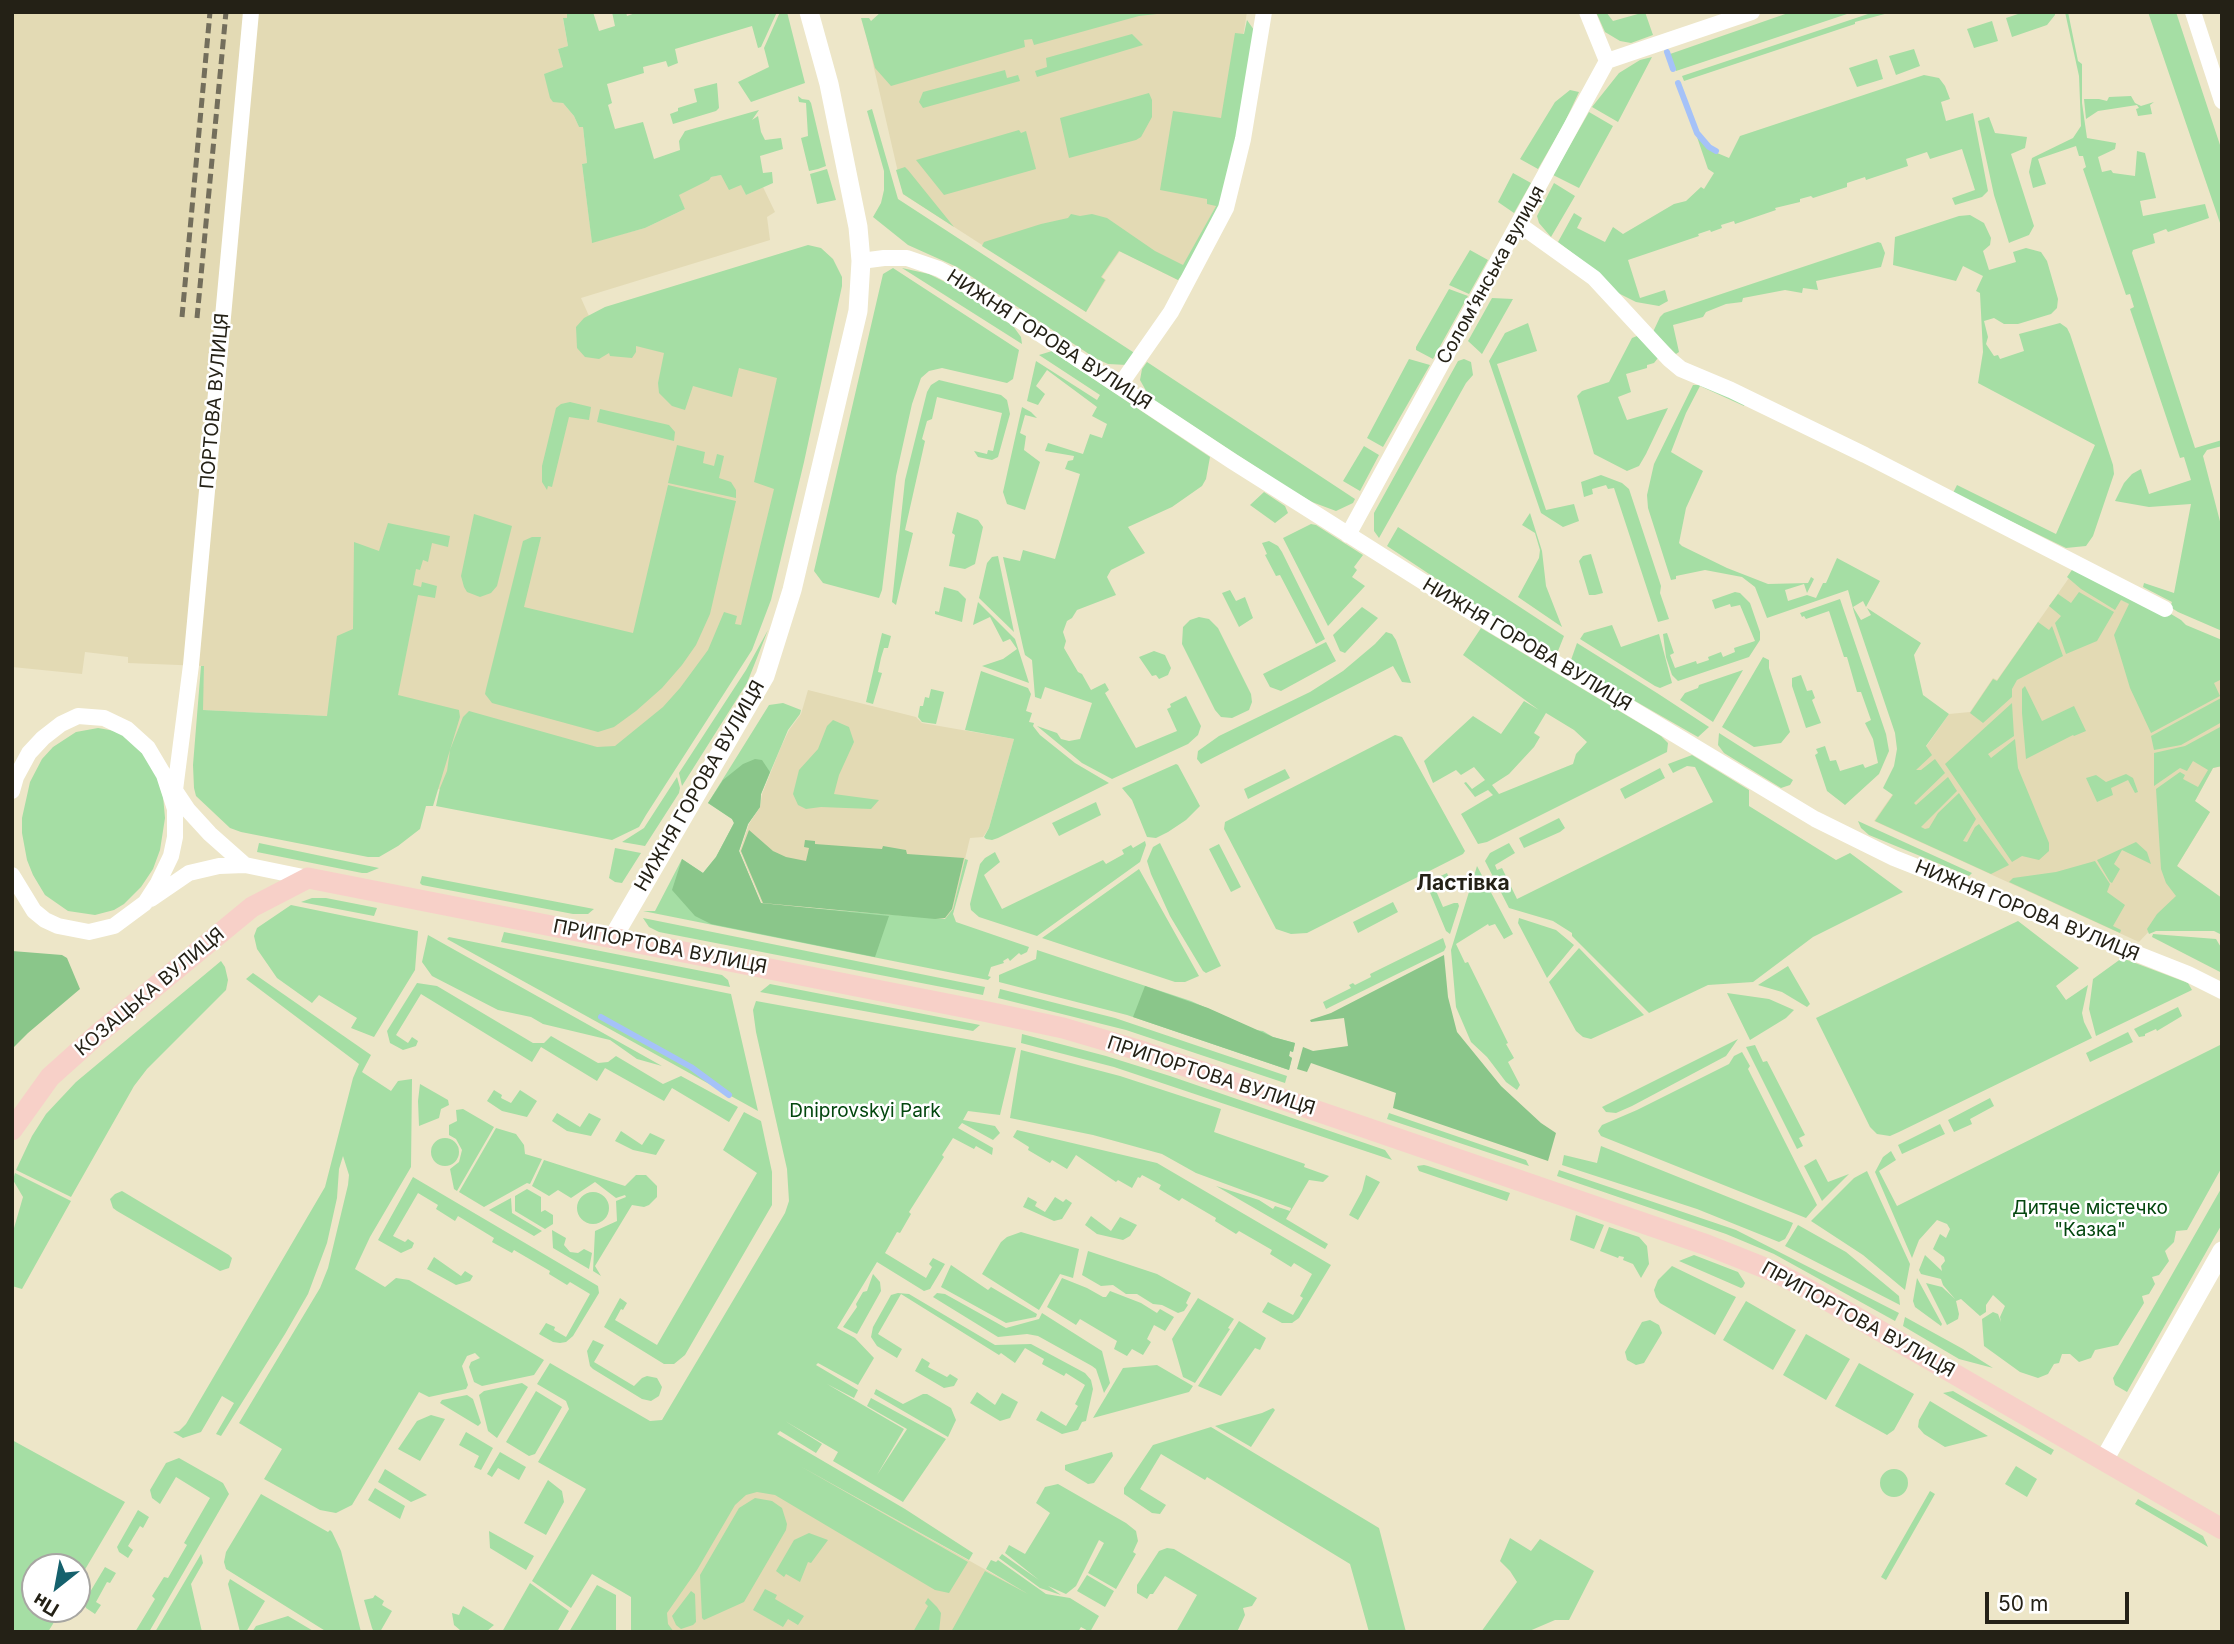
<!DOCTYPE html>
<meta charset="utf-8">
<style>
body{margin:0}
#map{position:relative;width:2234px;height:1644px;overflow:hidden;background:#ede6c8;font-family:Inter,sans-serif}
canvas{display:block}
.frame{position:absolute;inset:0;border:14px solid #242116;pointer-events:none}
.north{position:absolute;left:21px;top:1553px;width:70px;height:70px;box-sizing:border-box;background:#fff;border:2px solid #a7a6a2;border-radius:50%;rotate:211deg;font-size:19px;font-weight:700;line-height:28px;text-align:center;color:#242116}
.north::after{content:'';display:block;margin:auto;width:24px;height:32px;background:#15616d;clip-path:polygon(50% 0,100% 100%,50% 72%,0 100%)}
.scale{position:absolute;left:1985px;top:1592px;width:144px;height:32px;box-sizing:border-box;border:4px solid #242116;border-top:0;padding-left:9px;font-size:21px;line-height:24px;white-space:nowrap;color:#242116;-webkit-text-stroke:5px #fff;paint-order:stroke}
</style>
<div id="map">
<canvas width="2234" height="1644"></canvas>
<div class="frame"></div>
<div class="north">Пн</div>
<div class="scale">50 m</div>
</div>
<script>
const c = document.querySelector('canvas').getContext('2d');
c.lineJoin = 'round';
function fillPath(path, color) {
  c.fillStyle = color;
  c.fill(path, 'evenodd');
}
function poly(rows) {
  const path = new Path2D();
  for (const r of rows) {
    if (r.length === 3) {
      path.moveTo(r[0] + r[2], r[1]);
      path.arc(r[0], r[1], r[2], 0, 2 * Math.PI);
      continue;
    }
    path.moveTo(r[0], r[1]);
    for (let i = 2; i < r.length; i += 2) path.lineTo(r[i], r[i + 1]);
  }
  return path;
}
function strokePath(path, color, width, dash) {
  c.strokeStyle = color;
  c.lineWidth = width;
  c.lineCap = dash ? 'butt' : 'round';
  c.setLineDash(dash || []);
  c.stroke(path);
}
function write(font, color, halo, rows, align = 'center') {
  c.font = font + ' Inter,sans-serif';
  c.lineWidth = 5;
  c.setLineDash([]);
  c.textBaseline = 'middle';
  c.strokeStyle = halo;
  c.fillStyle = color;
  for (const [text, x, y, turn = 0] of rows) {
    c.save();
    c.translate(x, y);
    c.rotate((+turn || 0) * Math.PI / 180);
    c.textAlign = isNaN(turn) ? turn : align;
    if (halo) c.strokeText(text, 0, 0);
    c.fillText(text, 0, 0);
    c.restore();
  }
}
const built = poly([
 [12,12,567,12,567,18,563,19,568,46,558,49,563,67,545,74,557,101,563,103,574,116,579,127,583,127,587,163,582,164,592,242,645,228,685,209,678,195,710,177,721,175,741,184,746,195,763,187,775,212,767,217,770,240,581,298,589,316,829,306,751,649,636,826,422,786,327,716,202,710,204,666,128,663,128,657,85,652,82,674,12,667],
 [882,12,1247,12,1216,206,1184,265,1178,280,1120,251,1102,277,1106,280,1086,312,903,194,865,29],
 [2071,575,2214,646,2222,663,2222,766,2213,768,2195,801,2210,812,2177,866,2196,881,2139,942,1874,821,1949,714,1970,712,1993,678,1997,680],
 [808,690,916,717,922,723,1014,739,989,828,983,837,970,838,953,909,946,918,935,919,762,903,740,851,749,824,760,807,762,794,781,747,789,730,801,714],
 [759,1443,1061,1612,1050,1632,652,1632]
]);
const green = poly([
 [567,12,593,12,599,31,615,26,612,12,626,12,627,16,638,12,777,12,761,47,758,48,752,26,675,49,678,63,668,67,666,61,643,67,644,73,607,84,612,103,608,105,615,129,643,122,654,159,680,150,679,141,685,131,759,110,752,120,758,116,761,132,765,140,781,138,783,149,760,156,763,173,772,172,773,183,746,195,741,185,729,190,721,175,711,177,709,180,679,195,685,209,645,228,592,243,582,164,587,163,583,127,579,127,574,116,563,103,553,102,550,98,544,74,563,67,558,49,568,46,563,18,567,18],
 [780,12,787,12,805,83,751,102,738,82,769,67,764,48],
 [881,12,1175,12,1139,16,1034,45,1032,39,1024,40,1025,47,891,86,875,68,861,18,869,18,871,21],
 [1596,12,1606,12,1613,21,1645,12,1653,35,1631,43,1620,41,1605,32],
 [1791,12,1853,12,1676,71,1670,54],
 [1874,12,1892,12,1855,22,1855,24,1684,81,1682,76],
 [2024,12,2055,12,2055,15,2047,25,2012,37,2006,18],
 [2065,12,2068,12,2078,61,2082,64,2082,103,2087,138,2116,143,2115,149,2098,157,2102,172,2111,170,2113,173,2135,176,2137,151,2145,153,2156,198,2140,201,2143,216,2205,204,2209,218,2168,232,2166,229,2153,234,2155,243,2133,250,2132,253,2195,448,2222,440,2222,446,2207,450,2203,456,2222,529,2222,631,2178,612,2170,607,2172,602,2143,587,2144,583,2174,593,2191,504,2149,507,2115,501,2124,483,2132,474,2141,469,2149,494,2191,480,2184,457,2180,458,2130,309,2134,307,2130,294,2126,295,2114,260,2083,169,2086,167,2083,156,2079,156,2076,146,2038,159,2046,184,2033,188,2029,172,2032,158,2073,138,2081,126,2079,76],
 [2148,12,2176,12,2222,151,2222,222,2220,223],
 [1247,20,1254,30,1236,140,1219,209,1187,269,1178,280,1119,251,1101,277,1105,280,1086,312,982,246,984,242,1041,224,1068,218,1071,214,1080,216,1092,214,1107,218,1155,251,1183,265,1216,206,1207,204,1207,199,1160,190,1173,111,1221,118,1235,33,1244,34],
 [1992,21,1998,41,1974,48,1967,29],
 [1132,34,1143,45,1037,77,1035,71,1047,67,1046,58],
 [1914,49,1920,66,1896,75,1889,56],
 [1652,57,1618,122,1592,107,1619,73,1640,60],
 [1877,59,1883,79,1857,87,1849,68],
 [1005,70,1007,78,1018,75,1020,81,923,108,919,102,923,92],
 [1924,75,1939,78,1945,86,1950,99,1941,102,1946,121,1973,113,1988,191,1982,197,1955,205,1952,198,1975,190,1962,149,1930,159,1927,152,1906,159,1908,166,1866,180,1865,177,1847,183,1847,187,1813,198,1811,196,1800,199,1800,202,1775,208,1776,210,1735,224,1734,221,1721,225,1722,228,1711,232,1710,230,1698,234,1699,236,1628,260,1640,298,1665,290,1668,301,1659,306,1636,302,1616,292,1602,276,1558,242,1574,213,1582,218,1577,228,1605,242,1613,227,1623,234,1674,204,1686,201,1701,187,1704,189,1714,173,1708,169,1697,137,1710,150,1729,158,1740,136],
 [717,83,719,108,716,111,673,124,670,114,678,111,678,108,697,102,694,89],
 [1570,90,1579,92,1564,124,1538,169,1520,159,1555,102],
 [1149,93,1152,100,1152,117,1141,137,1136,140,1069,158,1060,118],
 [798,96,802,99,809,100,811,103,826,166,818,169,809,171,801,138,808,136,806,103,799,102],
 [2131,96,2135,103,2141,106,2154,102,2150,105,2152,114,2138,116,2136,109,2139,108,2137,105,2098,111,2086,119,2084,99,2099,99,2107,101,2109,97],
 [872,109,898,199,1136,354,1127,365,1108,364,1095,358,957,267,908,245,873,217,881,203,884,190,884,171,867,111],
 [1589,112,1613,126,1579,188,1553,175],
 [1989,117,1995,133,2027,137,2025,148,2011,154,2034,226,2029,235,2011,242,2009,243,1994,195,1978,121],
 [1019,130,1021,133,1026,131,1036,169,944,195,916,160],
 [905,167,908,170,954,227,903,194,896,170],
 [827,169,836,200,817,204,810,174],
 [1513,173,1531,183,1514,213,1498,202],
 [1554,183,1575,196,1551,237,1539,223,1537,216],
 [1970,215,1984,223,1991,238,1990,245,1983,251,1989,270,2016,262,2013,252,2026,248,2041,252,2047,261,2058,299,2057,308,2051,314,2018,324,2004,324,1994,318,1984,321,1988,337,1986,344,1994,356,1998,355,2000,359,2024,351,2019,334,2060,323,2067,328,2070,334,2113,465,2114,474,2093,536,2086,546,2066,548,1953,493,1957,485,2056,534,2095,445,1978,383,1983,352,1980,293,1976,291,1983,276,1963,266,1956,281,1893,265,1895,237,1959,216],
 [1878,242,1881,243,1885,253,1881,267,1816,281,1818,290,1803,288,1802,293,1785,290,1743,298,1742,302,1726,304,1706,312,1703,317,1673,325,1679,352,1676,354,1653,332,1660,317,1664,313],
 [808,245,821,248,833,259,842,277,842,286,804,462,771,600,752,650,646,815,639,827,612,840,436,806,440,788,447,771,450,750,463,717,469,711,597,747,615,746,663,707,680,688,708,650,724,612,737,616,735,624,741,625,774,489,754,482,777,378,739,368,732,397,693,386,685,410,672,406,659,393,658,383,664,353,636,346,636,352,632,358,610,356,609,353,599,359,585,357,577,348,576,327,584,318,605,307],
 [1470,250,1488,260,1469,294,1449,285],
 [893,268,1019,350,1013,379,1007,383,942,368,929,371,921,378,912,404,896,476,882,590,879,598,823,583,814,571,883,274],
 [902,268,929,274,953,286,1013,326,1021,337,1022,344],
 [1449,289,1468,296,1433,359,1416,350,1416,347],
 [1492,298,1513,299,1482,354,1468,341],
 [1528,323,1537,351,1497,364,1546,510,1574,504,1579,521,1563,527,1541,513,1489,361,1505,333],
 [1637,336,1658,358,1654,363,1647,365,1647,368,1626,374,1631,392,1618,397,1627,420,1668,408,1646,454,1639,466,1627,471,1594,454,1577,396,1582,391,1609,382,1632,338],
 [1052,351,1210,457,1206,479,1202,486,1172,507,1128,527,1145,553,1111,570,1107,577,1116,595,1077,610,1072,618,1067,621,1063,632,1066,641,1064,648,1078,672,1082,674,1091,690,1105,683,1109,690,1105,693,1136,748,1177,731,1167,709,1171,707,1170,704,1186,696,1201,726,1198,735,1188,744,1112,779,1082,763,1037,726,1057,733,1061,739,1069,741,1080,739,1092,703,1045,687,1041,699,1035,697,1032,660,1025,655,1023,647,1003,557,1020,561,1023,550,1055,559,1080,474,1065,469,1068,461,1073,460,1074,456,1045,451,1048,443,1083,454,1090,434,1102,438,1107,424,1092,416,1097,407,1047,370,1036,386,1045,394,1038,405,1027,401,1036,361,1097,400,1100,395,1039,355],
 [1409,359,1430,365,1383,447,1367,438],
 [1464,359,1471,362,1473,375,1466,383,1379,538,1374,531,1374,513,1458,361],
 [1147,362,1355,499,1353,503,1336,511,1312,502,1288,488,1155,401,1149,396,1140,380,1142,369],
 [939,380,1001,395,1007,400,1010,414,998,457,992,460,978,457,974,451,987,454,988,450,993,451,1002,413,937,397,932,419,927,421,922,439,925,441,905,530,913,533,896,605,892,602,905,480,927,392,931,385],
 [1693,385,1708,385,1746,402,1744,406,1700,386,1686,413,1671,452,1703,471,1686,508,1679,543,1682,546,1727,568,1768,584,1808,583,1811,577,1814,579,1807,593,1804,584,1785,590,1788,601,1807,595,1816,598,1823,583,1826,583,1837,558,1880,581,1866,607,1863,601,1853,607,1861,620,1871,615,1867,608,1921,643,1914,655,1923,695,1949,714,1926,746,1932,755,1916,770,1921,770,1935,759,1945,773,1914,803,1916,805,1948,777,1957,791,1921,827,1925,829,1929,828,1938,813,1959,793,1976,819,1963,841,1967,842,1975,827,1979,824,2009,865,1991,874,1875,821,1893,795,1883,788,1894,766,1897,749,1895,733,1854,612,1848,590,1767,618,1755,587,1742,577,1705,570,1676,576,1676,579,1671,580,1648,508,1647,495,1654,464],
 [570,402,591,407,589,420,569,417,552,487,548,486,547,490,542,482,542,466,556,408,561,404],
 [1022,407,1031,412,1037,418,1025,415,1020,433,1026,436,1024,450,1040,462,1025,510,1007,504,1003,492],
 [600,409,669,425,675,432,674,441,597,422],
 [677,445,705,452,703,463,714,466,717,454,724,456,719,478,731,482,736,490,736,498,668,483],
 [1364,446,1379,455,1360,491,1343,481],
 [1601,475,1622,483,1629,489,1661,586,1660,593,1669,619,1658,622,1614,488,1608,489,1606,485,1592,489,1593,494,1584,497,1581,482],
 [668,485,736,501,710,614,696,645,682,665,662,688,636,711,614,727,598,732,492,703,485,694,486,689,523,541,532,537,541,537,524,607,633,633],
 [1264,492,1285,506,1288,513,1275,523,1250,505],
 [957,512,978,520,983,527,975,564,965,569,949,566,955,535,952,533],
 [1530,513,1542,551,1546,586,1562,627,1518,597,1539,558,1540,550,1535,533,1522,525],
 [474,514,512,526,497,586,491,593,480,597,467,592,464,587,461,576],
 [388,523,450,536,448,547,432,543,428,562,423,560,420,570,416,569,413,585,421,587,422,582,437,586,435,598,418,595,398,695,459,710,460,717,433,806,426,806,420,829,398,846,379,857,368,857,241,832,230,828,196,796,194,788,193,765,201,666,204,666,203,710,327,716,337,636,353,629,354,542,379,551],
 [1311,524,1316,525,1363,555,1354,567,1357,570,1352,577,1365,586,1328,626,1283,538],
 [1398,527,1564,636,1558,651,1548,652,1521,635,1387,546],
 [1269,541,1278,546,1282,552,1325,639,1316,644,1280,575,1276,576,1265,555,1267,554,1262,543],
 [1591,554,1603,593,1595,595,1589,595,1579,561,1583,556],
 [998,556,1014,632,979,598,987,563,992,557],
 [2074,567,2166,611,2181,620,2186,625,2222,640,2222,679,2214,683,2220,696,2151,733,2130,688,2114,635,2129,604,2121,600,2115,610,2081,589,2067,577],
 [944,587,958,591,966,599,962,622,935,614,935,611,939,612],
 [1230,590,1236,601,1245,597,1253,618,1239,627,1222,593],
 [1735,592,1740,593,1750,603,1760,632,1760,640,1749,657,1678,681,1672,675,1666,657,1663,634,1667,633,1674,653,1670,655,1675,668,1696,661,1697,664,1709,660,1708,657,1721,652,1723,657,1735,652,1734,648,1755,641,1740,605,1731,607,1730,604,1715,609,1712,600],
 [2079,592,2114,612,2097,641,2066,654,2055,623,2061,616,2049,606,2058,594,2071,603],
 [1840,599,1886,734,1889,751,1879,774,1845,805,1827,791,1815,755,1818,753,1816,749,1825,746,1830,761,1836,760,1840,771,1863,764,1865,768,1878,763,1873,739,1865,723,1871,720,1861,692,1857,692,1847,657,1844,657,1829,611,1806,619,1804,616,1802,617,1800,613],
 [978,602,1015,639,1029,683,982,666,1003,659,1017,649,1010,639,1003,642,990,617,973,625],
 [1362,607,1378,618,1345,653,1340,651,1333,635],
 [1199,617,1209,619,1218,628,1251,694,1252,702,1249,710,1232,718,1221,717,1215,710,1182,644,1183,627,1190,620],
 [2038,622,2049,630,2052,626,2063,656,2017,680,2012,689,2012,697,1983,723,1970,713,1993,679,1997,681],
 [1612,625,1621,647,1659,634,1672,683,1660,688,1655,686,1580,639,1584,633],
 [1481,628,1661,736,1668,743,1667,752,1487,842,1478,844,1461,814,1493,795,1488,790,1475,797,1464,783,1466,782,1472,789,1485,780,1474,767,1461,775,1456,770,1433,783,1424,761,1473,716,1501,734,1524,701,1539,710,1463,655],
 [1546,713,1574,730,1587,742,1576,754,1573,764,1499,794,1492,785,1509,774,1534,747,1540,737,1534,733],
 [768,630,747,683,682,786,679,773,746,670],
 [1386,632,1392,634,1396,640,1411,683,1402,682,1393,666,1201,764,1197,759,1198,751,1219,736,1310,692,1343,671,1375,644],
 [882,633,891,636,888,648,884,648,881,658,878,672,882,673,873,704,866,702],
 [1326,642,1336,661,1281,691,1270,687,1263,674],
 [1577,643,1657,693,1709,727,1698,737,1572,665,1571,660],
 [1154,651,1165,655,1171,668,1168,675,1159,679,1156,675,1152,676,1139,657],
 [1763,657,1769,660,1769,668,1790,732,1781,743,1754,747,1722,727],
 [1743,670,1713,722,1680,700,1685,693,1698,688,1699,685],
 [981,671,1028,688,1031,694,1026,711,1032,713,1029,722,1034,723,1033,726,1040,735,1075,763,1109,783,998,838,992,840,986,839,984,837,989,828,1014,739,965,730],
 [1801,675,1807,691,1812,690,1815,698,1812,700,1821,723,1806,728,1792,686,1792,678],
 [2025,686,2042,721,2074,706,2086,731,2074,736,2073,735,2026,759,2022,713,2022,689],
 [931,689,944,692,936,724,922,722,918,717,920,706,923,706,925,697,929,698],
 [2221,698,2222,722,2181,745,2154,750,2151,736],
 [783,703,801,710,800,714,788,730,761,794,760,807,748,824,739,851,761,904,945,919,953,909,965,859,968,860,953,914,956,922,1029,947,1027,952,1021,955,1019,953,1010,961,1008,958,1003,961,1004,963,991,967,988,976,991,977,988,980,643,911,655,911,682,859,703,873,716,857,734,823,732,819,708,803,769,705],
 [2012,703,2014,736,1988,754,1991,758,2015,739,2018,768,2049,843,2049,851,2039,860,2022,856,2012,862,1945,764],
 [833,720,849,727,854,742,839,775,834,794,879,800,871,809,821,807,806,809,798,805,793,794,799,770,818,749,827,726],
 [2222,726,2222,766,2213,768,2195,801,2210,812,2177,866,2222,898,2222,935,2214,931,2156,931,2149,934,2147,929,2157,914,2176,896,2166,883,2161,869,2156,789,2180,772,2185,775,2183,779,2198,787,2208,770,2193,761,2187,771,2180,768,2154,786,2154,753,2185,746],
 [98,728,115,731,129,738,153,765,163,796,165,818,160,850,153,869,141,887,124,904,114,910,95,915,68,911,45,895,33,875,27,860,22,833,22,818,30,782,42,759,53,747,76,732],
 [1719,733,1793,780,1790,785,1781,788,1724,753,1718,745],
 [1395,735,1402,737,1465,851,1463,854,1307,933,1291,934,1276,929,1224,829,1225,822],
 [1692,755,1749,790,1749,806,1836,860,1850,853,1903,892,1813,937,1753,982,1708,985,1649,1013,1572,936,1572,933,1553,921,1509,908,1485,861,1490,853,1509,843,1515,853,1495,865,1497,870,1502,868,1517,899,1713,802,1695,767,1687,766,1673,773,1668,764],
 [1176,764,1178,765,1200,806,1186,820,1168,832,1156,838,1147,837,1132,800,1122,788],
 [1660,768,1665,778,1625,799,1620,789],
 [1285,769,1290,778,1248,799,1244,789],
 [2126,774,2133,778,2138,792,2135,793,2128,780,2111,788,2113,795,2097,802,2086,778,2096,775,2106,782],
 [677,777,680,788,679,793,645,846,622,842,644,828],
 [1096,802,1101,815,1059,836,1052,823],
 [1559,818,1565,828,1560,832,1524,848,1519,838],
 [1858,821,1972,873,1969,876,1869,835,1861,828],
 [1145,841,1146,845,1140,862,1037,936,979,917,971,910,970,904,980,864,985,858,995,852,1000,862,984,875,1002,909,1103,860,1106,864,1124,854,1122,850,1131,845,1133,848],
 [2136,842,2147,852,2151,864,2122,850,2114,864,2120,869,2112,883,2110,882,2097,860],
 [259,843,379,868,367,873,362,873,257,852],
 [1160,843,1221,966,1206,973,1203,971,1170,916,1151,874,1147,861,1153,847],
 [1219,844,1241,887,1231,892,1209,849],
 [615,848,641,853,622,883,615,882,609,878],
 [2095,861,2110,884,2107,892,2125,905,2113,926,2121,930,2120,933,2009,882,2013,878,2056,872],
 [1477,866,1513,934,1504,939,1495,924,1489,926,1488,924,1456,944,1465,963,1468,962,1508,1043,1506,1044,1514,1058,1508,1062,1520,1085,1517,1090,1506,1082,1487,1057,1471,1042,1456,1007,1451,950],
 [1139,869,1199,976,1185,982,1175,982,1042,938],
 [1447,873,1449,878,1434,886,1443,907,1454,903,1458,903,1459,906,1450,934,1446,931,1426,883],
 [422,876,594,909,588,914,573,914,422,885,420,883],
 [312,898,326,898,377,908,374,916,301,902],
 [1393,902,1398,912,1358,933,1353,922],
 [291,905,418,931,415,970,374,1037,351,1028,357,1018,319,995,312,1003,277,978,257,949,254,936,257,928],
 [643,918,985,987,983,995,659,932,649,927],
 [1519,918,1556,930,1574,945,1547,978,1518,923],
 [2018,921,2079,968,2056,986,2066,1000,2088,985,2082,1013,2084,1022,2092,1038,1899,1132,1890,1136,1877,1134,1870,1127,1816,1018],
 [504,932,722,975,728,980,730,987,501,942],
 [2153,934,2216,939,2222,949,2222,973,2152,937],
 [428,935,662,1066,637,1059,610,1040,543,1024,531,1017,498,1010,432,976,422,962],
 [449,937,731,994,758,1111,447,939],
 [1443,938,1446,947,1444,951,1326,1009,1323,1002,1351,988,1349,985,1353,983,1355,985,1371,977,1370,974],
 [1579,948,1644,1015,1591,1039,1583,1037,1576,1031,1549,982],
 [1037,950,1191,1001,1256,1030,1263,1031,1273,1037,1295,1043,1293,1052,1290,1051,1289,1056,1292,1058,1289,1070,1127,1015,999,982,999,975,1036,959],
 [2122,958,2188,983,2192,990,2096,1036,2089,1009,2093,979],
 [221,961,225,967,228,980,226,990,147,1069,134,1086,71,1197,16,1170,32,1136,46,1114,76,1082],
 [1788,966,1810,1004,1807,1007,1782,992,1758,985],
 [253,973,371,1055,362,1072,391,1091,398,1081,412,1079,411,1167,370,1237,355,1269,385,1287,396,1278,409,1280,544,1360,534,1375,482,1386,474,1382,469,1367,471,1362,480,1358,475,1353,467,1356,462,1366,468,1385,466,1389,429,1397,419,1392,352,1505,336,1513,320,1510,264,1479,282,1449,239,1423,320,1288,328,1268,348,1185,349,1175,343,1156,339,1169,337,1198,327,1243,308,1294,285,1334,221,1436,216,1434,234,1403,222,1396,201,1432,183,1438,173,1432,179,1431,186,1424,325,1187,353,1078,359,1064,246,979],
 [417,983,437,986,533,1043,544,1043,551,1036,598,1063,608,1062,616,1056,663,1084,681,1076,738,1107,729,1122,672,1088,664,1101,605,1068,597,1081,541,1047,532,1062,421,994,396,1035,408,1043,412,1037,418,1041,416,1046,403,1050,390,1043,387,1031],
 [770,984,980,1025,973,1031,760,992],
 [1000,989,1115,1018,1287,1076,1285,1083,1126,1030,998,998],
 [1727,993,1769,999,1794,1010,1786,1018,1750,1040],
 [756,1001,1016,1048,1000,1115,968,1111,963,1120,995,1126,1000,1133,993,1140,962,1123,958,1128,993,1148,992,1155,976,1146,974,1149,953,1138,942,1155,944,1157,909,1212,911,1214,900,1233,897,1232,885,1253,926,1278,932,1267,929,1264,933,1258,945,1264,930,1289,924,1291,877,1262,837,1328,855,1338,874,1358,858,1385,818,1363,816,1365,858,1390,854,1398,827,1384,904,1429,877,1475,907,1429,867,1406,871,1398,946,1439,903,1502,833,1461,838,1452,785,1421,822,1444,816,1453,780,1431,777,1434,905,1509,973,1553,969,1560,800,1466,968,1562,949,1593,935,1590,775,1495,757,1492,746,1495,735,1505,697,1570,667,1613,668,1624,674,1632,631,1632,631,1597,592,1574,571,1608,532,1581,586,1489,538,1462,569,1409,566,1401,537,1384,550,1363,650,1421,662,1420,785,1213,789,1201,787,1169,756,1032,753,1010],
 [2178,1007,2182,1016,2157,1031,2156,1029,2145,1034,2145,1036,2139,1037,2134,1029],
 [2128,1032,2133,1042,2090,1062,2086,1053],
 [1022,1034,1106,1056,1170,1076,1385,1150,1392,1160,1114,1067,1021,1043],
 [1738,1039,1726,1056,1632,1106,1616,1113,1606,1112,1602,1107],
 [2222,1044,2222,1167,2187,1230,2176,1231,2174,1242,2165,1251,2169,1261,2159,1275,2152,1277,2155,1284,2149,1294,2142,1296,2144,1303,2118,1345,2095,1350,2091,1358,2079,1362,2070,1354,2062,1354,2059,1363,2054,1364,2048,1374,2038,1378,2020,1372,1984,1346,1982,1319,1993,1312,1998,1314,2001,1322,2000,1317,2005,1306,1993,1295,1986,1305,1986,1312,1980,1316,1961,1299,1956,1301,1959,1314,1958,1319,1947,1325,1926,1283,1942,1287,1955,1299,1943,1285,1941,1279,1921,1274,1919,1270,1925,1255,1942,1271,1941,1266,1945,1261,1944,1257,1933,1249,1940,1234,1946,1238,1950,1229,1947,1224,1937,1220,1919,1240,1912,1258,1875,1172,1883,1157,1891,1151,1896,1160,1879,1171,1897,1206],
 [1755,1045,1763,1062,1767,1061,1805,1135,1799,1138,1803,1146,1797,1149,1746,1047],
 [1021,1050,1120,1076,1221,1109,1214,1132,1305,1164,1304,1167,1329,1176,1323,1182,1309,1180,1286,1219,1328,1244,1325,1249,1216,1186,1259,1200,1273,1209,1275,1206,1290,1211,1291,1208,1196,1173,1162,1154,1093,1135,1010,1118],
 [1742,1052,1750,1066,1748,1069,1817,1205,1806,1218,1601,1136,1598,1131,1602,1125,1637,1110,1729,1064,1734,1056],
 [420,1084,448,1100,449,1105,441,1109,439,1118,419,1126,418,1101],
 [494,1090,502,1095,501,1098,511,1103,520,1090,537,1101,527,1117,502,1111,487,1101],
 [1990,1098,1994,1106,1970,1119,1972,1124,1954,1132,1948,1120],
 [463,1109,494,1127,457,1191,454,1189,450,1169,459,1162,462,1150,456,1139,449,1135,449,1125,457,1121,456,1110],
 [744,1112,761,1121,772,1172,772,1205,685,1355,674,1364,664,1364,604,1327,620,1298,627,1303,623,1310,621,1309,615,1320,657,1345,757,1173,723,1150],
 [557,1113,580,1127,589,1113,601,1119,591,1136,567,1131,552,1121],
 [1389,1113,1526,1160,1529,1166,1387,1119],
 [1940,1124,1945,1134,1902,1154,1898,1145],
 [496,1128,516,1134,524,1145,525,1154,542,1159,530,1184,527,1183,484,1207,459,1192],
 [1017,1130,1157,1163,1331,1265,1299,1318,1292,1323,1282,1323,1262,1312,1268,1302,1293,1315,1303,1298,1300,1296,1312,1274,1294,1263,1291,1267,1270,1254,1272,1250,1239,1231,1236,1234,1215,1221,1216,1218,1182,1198,1179,1201,1159,1189,1161,1185,1142,1175,1140,1178,1138,1177,1132,1188,1118,1180,1116,1182,1076,1155,1067,1169,1052,1160,1050,1163,1028,1150,1029,1147,1013,1137],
 [621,1131,642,1145,650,1133,665,1140,656,1155,633,1150,615,1141],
 [445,1152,14],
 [1601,1146,1793,1223,1789,1232,1785,1239,1779,1242,1697,1209,1562,1165,1564,1155,1597,1163],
 [1816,1159,1828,1182,1849,1174,1822,1201,1804,1166],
 [544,1160,625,1186,636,1175,646,1175,657,1186,657,1197,649,1205,644,1207,632,1205,595,1266,601,1276,593,1271,595,1231,617,1221,616,1201,626,1197,625,1195,616,1198,595,1182,571,1198,558,1190,549,1196,532,1186],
 [1424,1165,1428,1166,1510,1193,1507,1201,1419,1171,1417,1166],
 [1559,1170,1736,1230,1899,1313,1895,1321,1774,1254,1726,1234,1557,1176],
 [1867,1171,1910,1264,1905,1290,1863,1255,1811,1221,1854,1178],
 [15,1173,71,1201,22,1289,12,1286,12,1235,23,1197,13,1180],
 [1366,1175,1380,1182,1358,1220,1349,1215,1362,1191],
 [413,1177,598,1286,599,1293,573,1336,566,1342,560,1343,553,1342,539,1334,546,1323,555,1327,554,1330,566,1337,590,1294,570,1282,567,1285,549,1274,550,1271,514,1250,512,1253,492,1242,494,1238,458,1216,455,1221,436,1209,438,1205,418,1193,393,1236,405,1242,408,1239,414,1243,412,1248,401,1253,378,1240],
 [2222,1187,2222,1224,2127,1392,2115,1385,2113,1378],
 [527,1189,541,1197,541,1212,545,1210,553,1215,553,1224,545,1229,515,1211,515,1196],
 [122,1191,229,1255,232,1258,229,1268,220,1271,117,1211,113,1208,110,1199,115,1194],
 [593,1208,16],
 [1028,1197,1037,1202,1035,1206,1045,1212,1055,1197,1063,1202,1066,1199,1072,1203,1062,1219,1054,1221,1023,1207],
 [511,1198,512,1213,542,1231,534,1236,489,1210],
 [1576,1215,1604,1225,1594,1249,1570,1240],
 [1091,1216,1111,1231,1120,1217,1137,1225,1130,1236,1123,1240,1097,1234,1085,1225],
 [1798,1225,1846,1252,1899,1296,1900,1305,1785,1246],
 [1609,1227,1639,1237,1647,1246,1649,1264,1641,1278,1633,1264,1623,1260,1624,1257,1619,1256,1618,1258,1600,1251],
 [552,1230,566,1238,564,1245,570,1252,578,1253,584,1249,592,1253,589,1269,553,1248],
 [1021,1232,1079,1249,1073,1278,1060,1274,1039,1310,982,1274,1001,1242,1007,1237],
 [1088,1251,1157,1274,1191,1293,1186,1303,1188,1305,1184,1311,1178,1313,1162,1305,1153,1304,1137,1294,1126,1294,1113,1285,1101,1286,1082,1275],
 [1694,1255,1738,1272,1745,1283,1743,1287,1741,1288,1679,1261],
 [434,1257,461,1276,465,1271,473,1276,470,1281,456,1285,427,1269],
 [951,1265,988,1290,991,1287,1037,1314,1036,1317,1006,1323,941,1287],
 [1672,1266,1736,1297,1715,1335,1660,1303,1656,1297,1654,1290,1658,1280],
 [873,1274,880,1282,881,1291,857,1334,843,1327,857,1307,856,1304,863,1292,867,1291],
 [1062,1278,1087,1288,1103,1297,1106,1297,1110,1291,1141,1303,1157,1313,1160,1309,1174,1317,1165,1331,1154,1325,1147,1339,1151,1342,1143,1355,1132,1349,1127,1356,1114,1349,1117,1341,1080,1319,1076,1325,1047,1307],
 [1917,1278,1942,1324,1941,1326,1915,1307,1913,1301],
 [898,1293,909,1294,995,1345,1031,1344,1085,1373,1091,1380,1093,1389,1086,1421,1082,1422,1078,1430,1062,1434,1036,1420,1041,1411,1066,1426,1078,1406,1075,1404,1085,1385,1066,1373,1064,1376,1042,1364,1044,1359,1025,1348,1015,1363,1001,1353,999,1355,901,1294,878,1334,902,1349,897,1358,877,1346,871,1337,873,1327,891,1295],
 [937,1293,945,1294,1006,1328,1039,1319,1042,1313,1102,1351,1110,1383,1104,1393,1096,1369,1092,1366,1038,1336,1027,1334,998,1337,933,1297],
 [1198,1298,1234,1319,1228,1328,1230,1329,1195,1383,1183,1377,1172,1339],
 [1746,1301,1796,1330,1773,1370,1723,1340],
 [1905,1317,1963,1349,1993,1368,1959,1359,1903,1326],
 [1650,1320,1659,1325,1662,1333,1644,1363,1636,1365,1627,1360,1625,1352,1642,1322],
 [1239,1321,1266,1338,1260,1350,1255,1348,1250,1355,1221,1396,1198,1386],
 [1806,1334,1850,1359,1826,1400,1783,1375],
 [593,1340,604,1345,594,1362,634,1386,642,1378,647,1376,657,1378,662,1387,659,1396,651,1401,642,1399,593,1369,590,1366,587,1351],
 [922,1358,930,1363,928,1367,947,1377,950,1374,958,1379,954,1386,944,1388,915,1371],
 [1859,1363,1914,1394,1894,1430,1887,1435,1835,1406],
 [1157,1365,1193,1386,1189,1392,1093,1418,1123,1368],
 [522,1383,528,1387,497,1438,488,1431,479,1395,484,1391],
 [876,1389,903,1404,923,1394,927,1394,951,1408,956,1420,948,1437,874,1394],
 [536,1391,562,1407,535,1454,529,1456,506,1442],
 [1953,1391,2054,1450,2051,1455,1943,1393],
 [977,1392,995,1405,1002,1393,1018,1402,1010,1418,1000,1421,970,1403],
 [467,1395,473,1399,481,1423,478,1426,440,1403,442,1400],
 [1930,1401,1988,1436,1945,1447,1924,1434,1918,1427,1919,1420],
 [1273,1408,1275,1410,1251,1447,1215,1426,1262,1413],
 [431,1415,445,1419,420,1461,398,1449,417,1421],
 [1211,1427,1379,1528,1406,1632,1369,1632,1350,1564,1207,1477,1205,1480,1161,1454,1140,1489,1166,1505,1160,1514,1152,1513,1124,1494,1124,1488,1153,1445],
 [466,1432,493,1448,481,1470,474,1467,479,1456,459,1445],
 [12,1440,125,1502,77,1583,77,1567,35,1567,35,1609,62,1609,48,1632,12,1632],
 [500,1452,526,1467,519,1480,498,1468,492,1477,487,1474],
 [1112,1452,1113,1456,1094,1483,1088,1484,1065,1470,1065,1465],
 [179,1458,223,1483,229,1494,149,1632,135,1632,155,1599,152,1596,164,1577,168,1578,187,1545,184,1543,210,1498,176,1477,160,1504,152,1498,150,1490,166,1463],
 [2016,1466,2037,1479,2027,1497,2005,1484],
 [1894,1483,14],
 [385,1469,427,1495,411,1502,378,1482],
 [548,1480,562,1491,564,1502,546,1535,524,1523],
 [1058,1484,1126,1523,1136,1531,1138,1541,1133,1552,1136,1554,1116,1589,1088,1573,1104,1543,1099,1540,1076,1586,1066,1594,1048,1586,1061,1595,1040,1588,999,1558,1002,1554,1039,1580,1005,1553,1009,1545,1025,1554,1050,1513,1036,1503,1045,1487],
 [375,1488,405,1506,400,1519,368,1500],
 [1930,1491,1935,1494,1886,1580,1881,1577],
 [261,1494,328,1532,330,1530,332,1532,341,1551,361,1632,327,1632,226,1569,224,1562,226,1552],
 [755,1498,772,1501,782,1508,787,1524,786,1530,744,1602,704,1620,702,1618,700,1575,739,1508],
 [2138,1499,2203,1536,2208,1547,2135,1504],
 [138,1510,149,1517,143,1528,140,1526,128,1546,133,1550,128,1558,119,1552,117,1547],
 [489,1531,534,1556,526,1570,490,1548],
 [809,1533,828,1540,811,1563,808,1562,800,1582,786,1574,784,1577,776,1571,794,1540],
 [1510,1538,1531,1551,1540,1539,1594,1571,1569,1620,1555,1620,1527,1632,1481,1632,1517,1582,1510,1571,1500,1561],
 [1167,1548,1174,1549,1257,1598,1252,1606,1243,1608,1245,1615,1237,1632,1176,1632,1197,1595,1165,1576,1153,1594,1150,1594,1147,1599,1137,1593,1137,1585,1159,1551],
 [201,1554,203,1563,191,1584,202,1632,155,1632],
 [991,1560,996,1562,998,1560,1046,1594,1070,1598,1099,1616,1090,1632,1081,1627,1078,1632,951,1632,985,1571,1028,1594,986,1569],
 [105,1567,116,1573,110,1583,107,1582,96,1602,101,1605,95,1614,86,1608,84,1602],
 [1087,1575,1114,1591,1105,1607,1077,1591],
 [230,1579,265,1601,246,1632,240,1632,228,1584],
 [530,1583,569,1611,557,1632,502,1632],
 [597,1585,616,1595,616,1632,569,1632],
 [765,1589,777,1595,775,1599,804,1616,798,1625,788,1619,783,1627,753,1610],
 [691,1591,695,1594,696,1622,693,1625,681,1629,676,1625,672,1616],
 [375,1595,384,1601,382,1605,392,1611,380,1632,374,1632,372,1628,364,1600,373,1598],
 [928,1598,937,1607,941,1613,939,1632,913,1632,928,1606,925,1603],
 [463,1606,494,1625,486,1632,464,1632,460,1630,454,1625,452,1613,459,1615],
 [288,1616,315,1632,252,1632,256,1626]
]);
const forest = poly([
 [755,759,762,760,770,772,761,794,760,807,748,824,739,851,761,903,889,916,875,957,711,924,695,916,672,890,682,859,703,873,716,857,734,823,732,819,708,803,723,780,743,764],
 [749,830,773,851,786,857,806,861,809,848,804,847,805,840,815,841,815,844,882,849,883,846,906,850,907,854,964,858,952,909,945,918,935,919,763,903,741,851],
 [12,951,62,955,67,958,80,989,28,1033,12,1049],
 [1444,955,1448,997,1457,1032,1501,1086,1541,1123,1556,1133,1548,1161,1393,1108,1396,1093,1311,1063,1307,1072,1297,1069,1303,1047,1313,1051,1348,1046,1344,1018,1311,1022,1310,1020,1331,1013],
 [1145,986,1208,1008,1273,1037,1295,1043,1293,1052,1290,1051,1289,1056,1292,1058,1289,1070,1133,1017]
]);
const stream = poly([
 [1667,52,1673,69],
 [1678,83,1697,133,1709,147,1716,151],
 [601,1017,691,1067,729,1095]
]);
const minor = poly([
 [2193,12,2222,101],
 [1607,61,1752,12],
 [1520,225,1594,278,1669,359,1681,369,1731,390,1865,455,2165,609],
 [861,261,884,258,907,258,939,269,954,277,1232,461,1471,612,1815,819,1894,858,2188,974,2222,991],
 [1120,385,1171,312,1226,208,1243,139,1264,12],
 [1348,535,1607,61,1587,12],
 [174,789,188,810,210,834,245,865,308,878],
 [175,790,191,665,251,12],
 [12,791,16,777,29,753,43,738,61,724,78,716,104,718,127,729,148,748,164,775,175,809,175,837,171,856,158,883,145,903,114,926,89,932,58,926,45,920,34,911,12,875],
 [151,899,189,873,219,866,245,865]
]);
const tertiary = poly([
 [612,939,765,676,792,590,858,311,861,261,858,227,829,84,809,12],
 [2104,1460,2222,1251]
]);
const secondary = poly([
 [12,1130,50,1077,99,1033,252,907,308,878,988,1012,1063,1028,1138,1050,1352,1123,1707,1245,1775,1272,1806,1288,2222,1529]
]);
const rail = poly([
 [182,317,210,12],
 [197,318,226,12]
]);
const streetNames = [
 ["Соломʼянська вулиця",1491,275,-61],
 ["НИЖНЯ ГОРОВА ВУЛИЦЯ",1049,340,33],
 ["ПОРТОВА ВУЛИЦЯ",215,401,-85],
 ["НИЖНЯ ГОРОВА ВУЛИЦЯ",1527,645,31],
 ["НИЖНЯ ГОРОВА ВУЛИЦЯ",700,786,-60],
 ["НИЖНЯ ГОРОВА ВУЛИЦЯ",2027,911,22],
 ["ПРИПОРТОВА ВУЛИЦЯ",660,947,11],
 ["КОЗАЦЬКА ВУЛИЦЯ",150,992,-40],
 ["ПРИПОРТОВА ВУЛИЦЯ",1211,1076,18],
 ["ПРИПОРТОВА ВУЛИЦЯ",1858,1320,29]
];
const parkNames = [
 ["Dniprovskyi Park",865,1111],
 ["Дитяче містечко",2090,1208],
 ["\"Казка\"",2090,1230]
];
const neighbourhoodNames = [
 ["Ластівка",1463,884]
];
fillPath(built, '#e3dab4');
fillPath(green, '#a5dea4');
fillPath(forest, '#8ac68a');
strokePath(stream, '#a5c2f8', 6);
strokePath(minor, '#fff', 16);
strokePath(tertiary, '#fff', 19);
strokePath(secondary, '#f7d0c8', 21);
strokePath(rail, '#736e5c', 5, [10, 5]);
write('19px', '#242116', '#fff', streetNames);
write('19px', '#03470e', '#fff', parkNames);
write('bold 21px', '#242116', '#fff', neighbourhoodNames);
</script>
